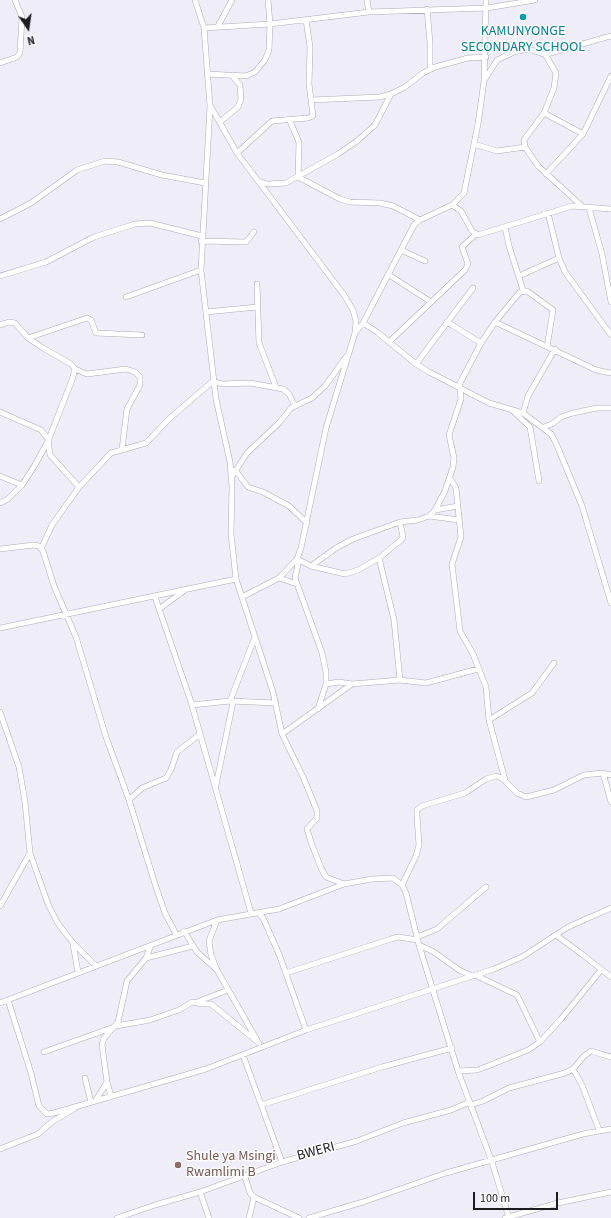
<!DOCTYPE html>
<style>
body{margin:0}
#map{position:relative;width:611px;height:1218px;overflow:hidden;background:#efedf8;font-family:"Source Sans 3",sans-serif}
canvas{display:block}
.north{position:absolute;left:8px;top:8px;width:40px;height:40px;-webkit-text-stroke:3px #fcfbfe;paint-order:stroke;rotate:167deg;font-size:11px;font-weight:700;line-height:16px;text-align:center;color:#1d1c21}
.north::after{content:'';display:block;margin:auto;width:14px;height:18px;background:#1d1c21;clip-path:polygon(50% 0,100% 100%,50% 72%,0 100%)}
.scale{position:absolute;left:473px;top:1192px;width:85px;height:18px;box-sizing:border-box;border:2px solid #1d1c21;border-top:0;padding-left:5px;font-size:12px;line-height:14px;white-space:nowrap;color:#1d1c21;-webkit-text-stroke:3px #fcfbfe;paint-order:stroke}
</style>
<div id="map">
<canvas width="611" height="1218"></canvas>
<div class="north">N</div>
<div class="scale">100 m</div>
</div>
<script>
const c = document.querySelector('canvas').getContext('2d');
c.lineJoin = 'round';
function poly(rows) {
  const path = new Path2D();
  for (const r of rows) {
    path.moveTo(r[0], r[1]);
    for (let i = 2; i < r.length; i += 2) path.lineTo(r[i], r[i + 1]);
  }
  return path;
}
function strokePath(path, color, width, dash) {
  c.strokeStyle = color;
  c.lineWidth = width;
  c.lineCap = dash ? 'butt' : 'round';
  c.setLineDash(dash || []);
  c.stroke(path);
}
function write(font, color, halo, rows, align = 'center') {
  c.font = font + ' "Source Sans 3",sans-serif';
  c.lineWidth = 3;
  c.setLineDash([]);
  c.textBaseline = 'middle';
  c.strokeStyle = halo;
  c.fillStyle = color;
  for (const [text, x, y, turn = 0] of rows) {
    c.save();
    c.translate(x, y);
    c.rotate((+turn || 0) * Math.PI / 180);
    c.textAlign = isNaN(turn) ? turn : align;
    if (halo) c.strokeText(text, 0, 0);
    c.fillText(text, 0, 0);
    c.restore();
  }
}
const street = poly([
 [195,0,204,28,210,106,201,270,216,399,230,462,232,487,231,534,236,579,273,692,282,734,304,779,317,811,317,818,307,829,311,842,321,868,326,877,344,884],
 [367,0,369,12],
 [427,9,430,43,430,69],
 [218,26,232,0],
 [204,28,270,24,369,12,487,8,535,0],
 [545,54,556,73,554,88,544,113,524,140,525,147,538,166,583,207],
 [0,63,17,57,20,53,22,17,15,0],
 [207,74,246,76,255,72,265,60,269,50,270,24,268,0],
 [485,79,497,60,514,52,528,49,543,54,547,54,611,36],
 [311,100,380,97,391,94,405,87,423,73,435,67,468,58,486,57],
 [211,107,237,153,344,295,353,310,356,321,355,333,326,428,301,548,297,559,279,578,242,597],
 [544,113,583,134],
 [289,119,299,142,298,177,340,199,350,202,380,203,393,206,420,220],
 [220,122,238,107,241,99,240,85,233,77],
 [474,144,497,151,525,147],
 [237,153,272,121,308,118,313,116,309,84,310,47,306,20],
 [546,174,583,134,611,76],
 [258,181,267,184,286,183,338,154,357,141,375,125,391,94],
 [452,205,461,211,472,231,478,235,572,206,611,209],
 [589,208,602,254,611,302],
 [548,213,559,258,565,272,611,335],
 [0,219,31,203,77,170,105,161,118,162,162,175,205,183],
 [505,227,509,246,523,290],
 [201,241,246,242,254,232],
 [401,250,425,261],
 [389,275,431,302],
 [0,276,46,262,94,237,135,224,150,223,202,236],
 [519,276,559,258],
 [257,284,259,343,276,387],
 [126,297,201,270],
 [206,312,257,307],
 [447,322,481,343],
 [495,322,596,370,611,373],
 [363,323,377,332,416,364,429,372,489,403,523,413,551,434,556,443,582,506,611,603],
 [0,325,9,322,15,323,28,338,43,348,71,364,75,369,72,380,48,441,35,465,22,485,8,499,0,503],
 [355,333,363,323,414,225,420,220,452,205,464,193,478,124,484,81,486,0],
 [28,338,87,318,91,320,96,333,142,335],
 [389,342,465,270,468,264,462,247,476,234],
 [416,364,473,288],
 [75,369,87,374,126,369,135,372,140,377,140,385,127,409,122,449],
 [458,387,481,343,495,322,520,292,527,291,553,310,547,347],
 [513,411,530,427,539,481],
 [0,412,41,430,48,439,50,455,79,487],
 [523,413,528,396,555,349],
 [544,427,552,424,561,417,573,413,597,408,611,408],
 [235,470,248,487,263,492,289,506,307,523],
 [0,476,22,485],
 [231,478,247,453,279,423,291,408,312,398,325,386,346,357],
 [450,478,456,488,461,537,452,564,460,631,473,654,486,687,489,720,505,780],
 [435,510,445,491,453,467,454,458,449,435,461,399,460,388],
 [429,516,459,520],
 [0,549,34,545,39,546,43,551,54,586,76,637,106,737,129,800,156,887,165,913,176,934],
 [41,549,52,525,79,487,111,453,146,443,170,418,213,381,222,384,250,383,283,389,289,394,295,406],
 [379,558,394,620,400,680],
 [297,559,311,566,345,574,358,570,379,558,401,540,403,537,400,522],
 [299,560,295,578,322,653,326,672,326,684,318,709],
 [311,566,336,548,353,539,400,522,418,520,429,516,435,510,458,506],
 [279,578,297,584],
 [155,597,191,702,251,913],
 [159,609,185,590],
 [0,628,236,579],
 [326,684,339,682,352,684],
 [230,701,255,637],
 [192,705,230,701,276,703],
 [0,712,19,767,25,802,30,853,48,904,57,922,73,943,95,965],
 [489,720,532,693,554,663],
 [282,734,352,684,400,680,426,683,478,669],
 [603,773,611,802],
 [216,785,233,702],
 [129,800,142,788,166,778,171,770,177,752,200,734],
 [402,885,416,856,419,845,417,816,417,810,422,806,465,793,486,779,496,776,502,778,517,793,526,797,554,790,584,775,603,773,611,775],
 [0,906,30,853],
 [259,913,263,918,279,954,306,1030],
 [217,920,209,941,211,955,217,970,257,1040],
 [184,931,197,952,216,969],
 [556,935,583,955,611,977],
 [417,937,437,929,486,887],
 [73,944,78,972],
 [419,945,434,952,459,970,472,976],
 [146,958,193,946],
 [286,973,391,939,398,937,418,940],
 [475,975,517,995,540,1042],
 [8,1000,31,1073,39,1106,47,1114,54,1113,206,1069,306,1030,494,969,522,957,568,927,611,908],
 [197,1002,228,990],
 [0,1003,217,920,279,909,344,884,372,879,393,878,402,885,406,893,419,945,458,1071,492,1162,509,1218],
 [116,1026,150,1020,179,1010,192,1002,203,1004,211,1004,259,1043],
 [44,1052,114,1027],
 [243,1055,282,1162],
 [573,1069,582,1085,599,1130],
 [458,1071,477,1070,488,1066,528,1050,540,1042,561,1019,601,970],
 [85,1078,91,1102],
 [111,1096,107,1082,102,1045,104,1038,118,1022,127,981,146,958,151,945],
 [96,1100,107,1082],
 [261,1105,382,1067,452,1048],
 [471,1105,483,1101,509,1088,565,1073,573,1069,584,1056,591,1051,611,1057],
 [0,1149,38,1134,53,1121,74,1109],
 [245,1177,250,1193,254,1197,299,1218],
 [200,1192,209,1218],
 [117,1218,155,1205,200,1192,282,1162,357,1141,403,1123,451,1110,470,1102],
 [249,1218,254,1197],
 [309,1218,363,1202,446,1173,583,1134,611,1129],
 [505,1218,558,1203,611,1192]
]);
const markers = [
 [523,17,4,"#0f9aa8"],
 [178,1165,4,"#8d6e63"]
];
const cultureNames = [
 ["KAMUNYONGE",523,32],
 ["SECONDARY SCHOOL",523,48]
];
const streetNames = [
 ["BWERI",316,1152,-15]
];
const educationNames = [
 ["Shule ya Msingi",186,1157],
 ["Rwamlimi B",186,1173]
];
strokePath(street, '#adabb6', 6);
strokePath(street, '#fff', 5);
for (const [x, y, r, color] of markers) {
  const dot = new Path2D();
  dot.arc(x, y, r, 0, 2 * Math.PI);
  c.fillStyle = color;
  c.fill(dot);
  strokePath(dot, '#fcfbfe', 1.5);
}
write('14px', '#0d838f', '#fcfbfe', cultureNames);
write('14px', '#1d1c21', '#fcfbfe', streetNames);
write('14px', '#785e54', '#fcfbfe', educationNames, 'left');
</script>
